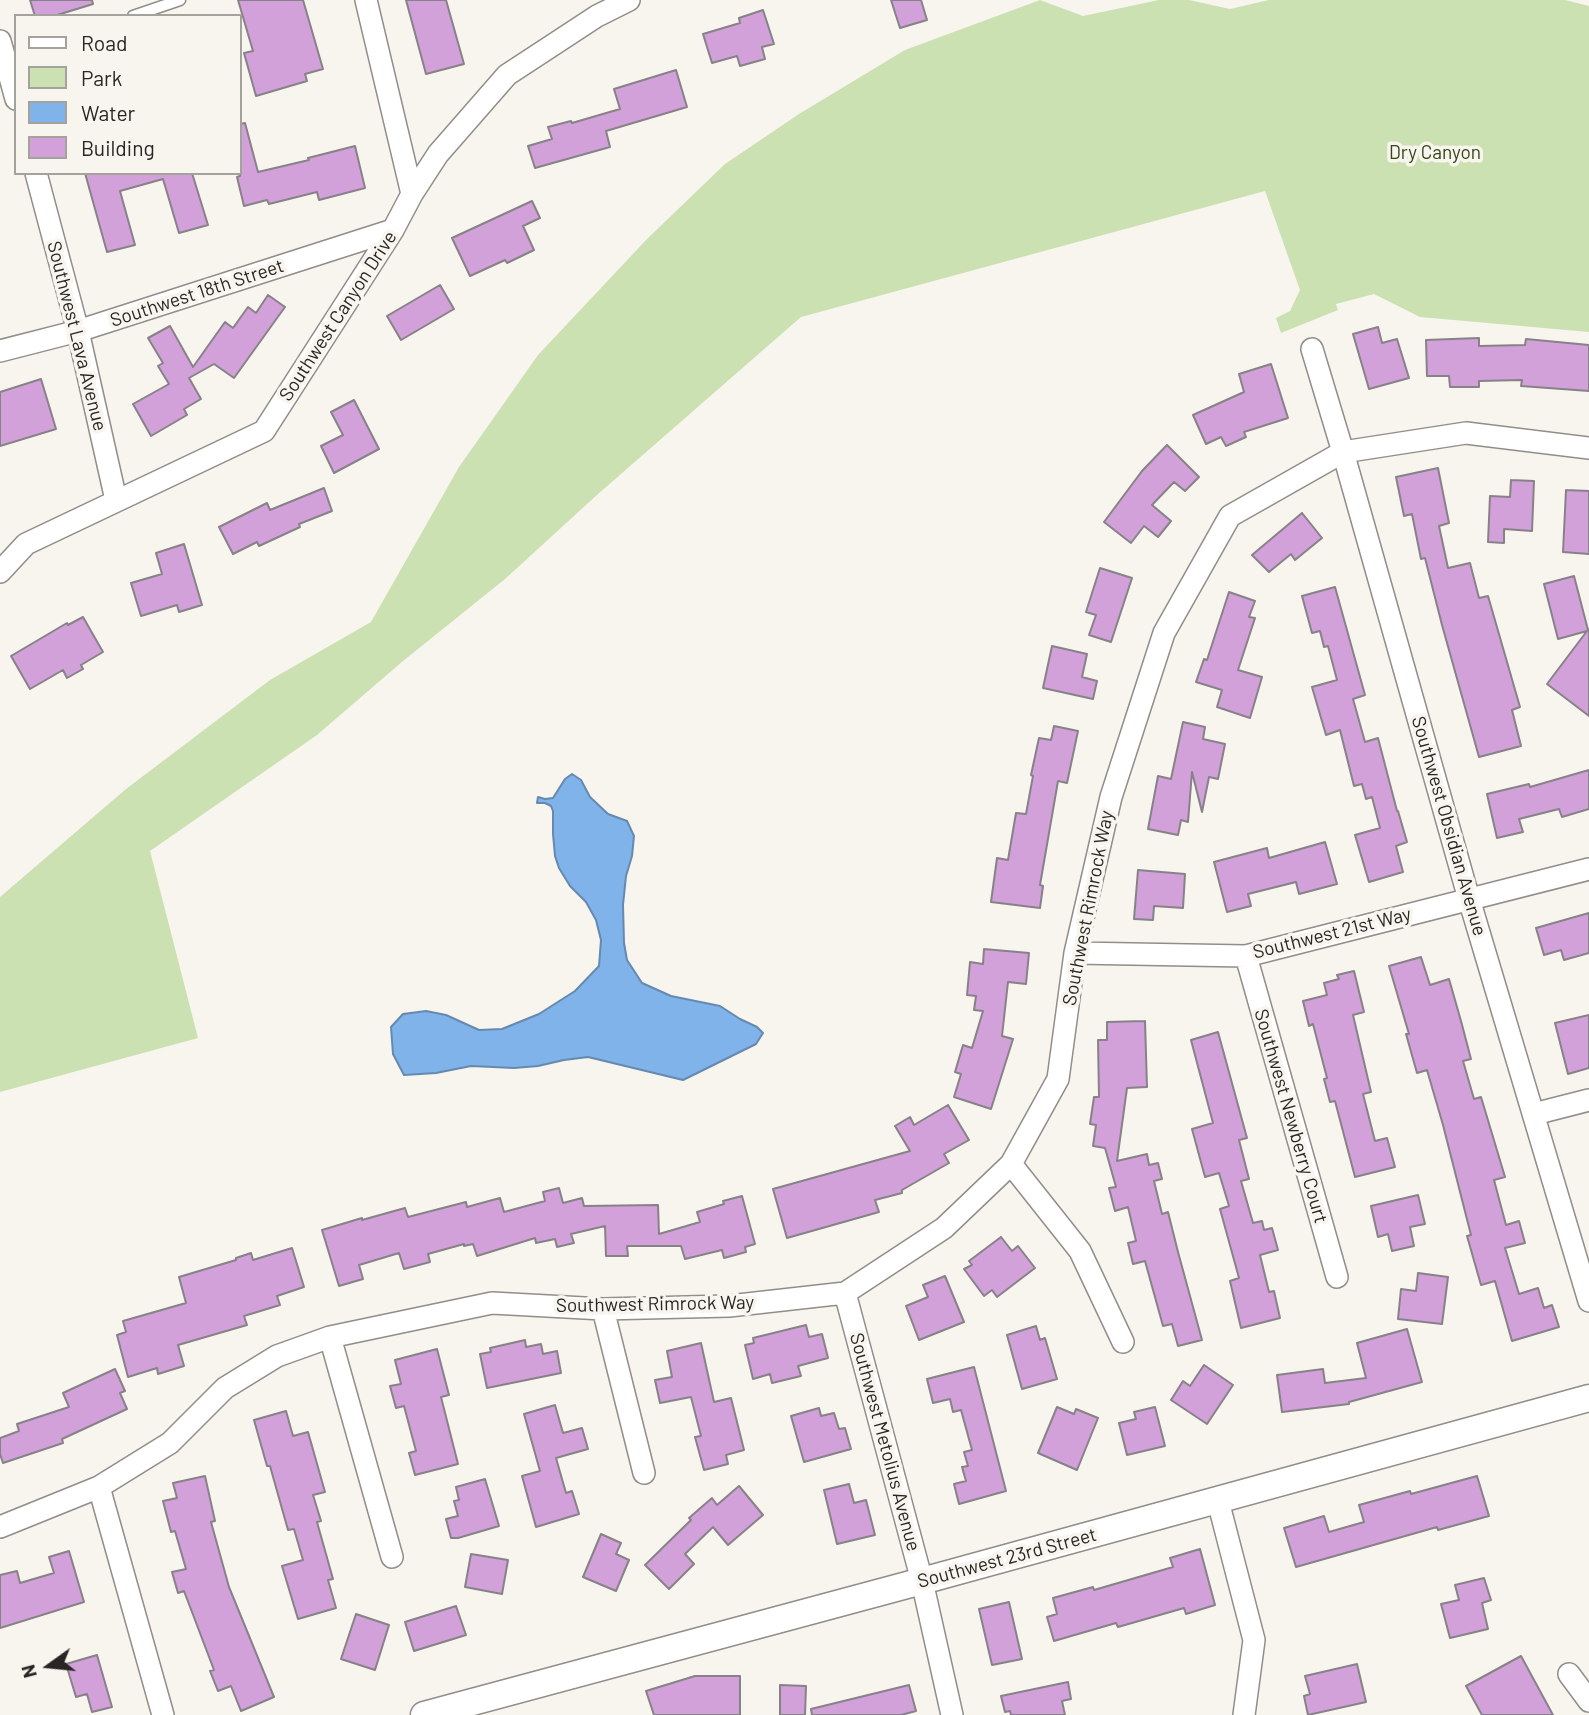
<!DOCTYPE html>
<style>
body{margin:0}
#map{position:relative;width:1589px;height:1715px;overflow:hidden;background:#f8f4ee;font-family:Barlow,sans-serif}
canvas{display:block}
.legend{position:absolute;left:14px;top:14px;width:228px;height:161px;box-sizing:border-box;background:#f8f4ee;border:2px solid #a4a29d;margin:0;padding:9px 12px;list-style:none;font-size:21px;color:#272624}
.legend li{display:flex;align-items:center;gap:14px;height:35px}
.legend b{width:35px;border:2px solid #a4a29d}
.north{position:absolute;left:14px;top:1631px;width:70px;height:70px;-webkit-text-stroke:5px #f8f4ee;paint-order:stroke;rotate:255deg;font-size:19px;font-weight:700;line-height:28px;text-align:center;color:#272624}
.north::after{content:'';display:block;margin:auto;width:24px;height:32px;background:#272624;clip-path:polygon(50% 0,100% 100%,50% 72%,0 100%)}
</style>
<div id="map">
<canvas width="1589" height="1715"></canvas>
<ul class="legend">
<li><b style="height:9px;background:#fff"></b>Road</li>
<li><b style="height:19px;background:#cbe1b2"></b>Park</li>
<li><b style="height:19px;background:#80b3ea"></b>Water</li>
<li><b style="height:19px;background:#d3a1da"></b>Building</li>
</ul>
<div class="north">N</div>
</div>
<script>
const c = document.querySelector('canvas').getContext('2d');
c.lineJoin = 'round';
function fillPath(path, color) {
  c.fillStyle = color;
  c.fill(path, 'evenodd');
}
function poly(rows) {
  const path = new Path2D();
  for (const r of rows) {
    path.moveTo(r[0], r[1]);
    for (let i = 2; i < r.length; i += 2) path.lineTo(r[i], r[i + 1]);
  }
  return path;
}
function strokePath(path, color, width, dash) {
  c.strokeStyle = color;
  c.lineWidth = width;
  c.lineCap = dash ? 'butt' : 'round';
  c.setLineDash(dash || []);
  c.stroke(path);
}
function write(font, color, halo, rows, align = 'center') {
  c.font = font + ' Barlow,sans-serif';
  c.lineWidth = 7;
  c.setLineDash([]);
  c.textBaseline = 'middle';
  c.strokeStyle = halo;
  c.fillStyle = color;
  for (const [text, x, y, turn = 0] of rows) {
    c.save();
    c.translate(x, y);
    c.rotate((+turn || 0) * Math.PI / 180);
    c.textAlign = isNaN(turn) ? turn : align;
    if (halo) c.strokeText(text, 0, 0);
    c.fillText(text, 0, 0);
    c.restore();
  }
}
const green = poly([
 [1040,0,1083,16,1159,0,1189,0,1230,9,1269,0,1565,0,1589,6,1589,332,1420,317,1374,294,1336,304,1338,310,1281,333,1276,318,1290,311,1300,290,1265,191,801,317,598,494,505,579,403,661,317,735,150,851,198,1038,0,1092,0,897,126,789,270,680,371,622,459,467,538,355,647,239,725,164,799,114,905,50]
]);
const water = poly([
 [572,774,581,780,590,797,608,814,627,821,634,836,632,856,626,876,623,905,624,943,627,960,642,983,671,996,720,1006,740,1019,757,1027,763,1033,756,1044,683,1080,588,1057,564,1060,538,1066,514,1068,471,1066,436,1073,404,1075,393,1054,391,1027,403,1014,426,1011,446,1015,479,1030,502,1029,539,1014,575,991,599,966,601,940,596,920,586,902,570,886,559,868,555,856,553,834,553,811,551,806,545,803,537,803,538,797,545,799,553,798,565,779,572,774]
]);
const building = poly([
 [30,0,92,0,93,4,54,16,35,16,30,0],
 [238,0,303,0,323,69,305,74,307,81,256,96,244,53,253,51,238,0],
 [406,0,446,0,464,64,426,74,406,0],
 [891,0,921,0,927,20,900,28,891,0],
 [763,10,774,44,762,47,765,59,740,66,737,56,712,63,703,34,740,23,739,18,763,10],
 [676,70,687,107,606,131,610,147,535,168,528,146,552,139,548,127,571,121,572,123,620,109,614,89,676,70],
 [245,123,258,172,309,160,308,158,355,146,365,188,319,200,317,192,269,204,267,200,244,206,237,177,240,176,240,124,245,123],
 [85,173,192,173,208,225,179,233,163,179,120,191,135,245,107,252,85,173],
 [532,201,540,218,523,226,534,250,507,263,505,260,470,276,452,238,532,201],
 [440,285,454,309,401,340,387,316,440,285],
 [268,295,285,307,234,378,214,364,189,378,201,399,184,409,187,415,151,436,133,404,169,384,158,366,163,363,148,338,170,326,193,367,225,322,233,328,248,307,256,313,268,295],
 [1378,327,1382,343,1397,339,1409,378,1369,389,1353,334,1378,327],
 [1479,338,1479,346,1525,345,1526,339,1589,345,1589,391,1521,386,1522,380,1479,381,1479,387,1450,387,1449,376,1427,376,1426,340,1479,338],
 [1271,364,1288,418,1244,432,1246,437,1226,446,1221,437,1206,444,1193,415,1244,392,1239,374,1271,364],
 [41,379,56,429,0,446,0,392,41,379],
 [354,400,379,449,334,473,321,446,343,435,331,412,354,400],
 [1167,445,1199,477,1185,491,1174,482,1152,505,1171,521,1158,537,1144,526,1131,543,1104,522,1142,471,1167,445],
 [1438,468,1449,523,1439,526,1448,568,1470,563,1479,598,1488,596,1520,707,1512,710,1521,746,1479,757,1442,625,1425,558,1421,559,1412,514,1404,516,1396,477,1438,468],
 [1511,480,1534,481,1532,531,1504,529,1504,543,1488,542,1490,496,1510,497,1511,480],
 [324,488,332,511,299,524,300,527,259,546,257,542,233,554,219,527,267,503,270,510,324,488],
 [1566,490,1589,491,1589,554,1563,552,1566,490],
 [1302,513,1322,538,1295,560,1291,554,1269,572,1252,555,1302,513],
 [184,544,202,605,179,612,177,605,141,616,131,583,162,574,156,553,184,544],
 [1100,568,1132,578,1111,642,1089,635,1096,615,1086,612,1100,568],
 [1574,576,1588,630,1589,629,1589,716,1547,684,1587,631,1558,639,1544,584,1574,576],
 [1335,587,1365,695,1353,699,1365,742,1378,738,1397,811,1398,811,1407,842,1396,846,1403,872,1369,882,1355,835,1380,828,1372,797,1366,799,1362,784,1354,786,1340,730,1326,735,1312,687,1337,680,1328,646,1324,647,1320,631,1312,633,1302,596,1335,587],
 [1229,592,1255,601,1249,617,1255,618,1238,670,1262,677,1250,718,1217,707,1222,690,1196,682,1204,659,1207,660,1229,592],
 [83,617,103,652,81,665,83,669,67,678,63,670,30,689,11,656,67,623,68,625,83,617],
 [1052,646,1087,654,1082,677,1097,681,1093,699,1043,688,1052,646],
 [1183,722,1205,727,1203,739,1225,744,1218,779,1209,777,1202,812,1192,772,1188,822,1181,820,1178,835,1148,829,1158,776,1171,779,1183,722],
 [1054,726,1078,731,1067,783,1058,781,1040,885,1043,886,1040,908,991,902,997,858,1008,860,1016,813,1026,814,1033,776,1031,775,1039,738,1051,740,1054,726],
 [1589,770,1589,809,1562,817,1559,809,1519,819,1523,832,1497,838,1487,794,1529,784,1530,787,1589,770],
 [1325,842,1337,884,1299,894,1296,882,1248,894,1251,906,1227,912,1214,862,1267,848,1269,858,1325,842],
 [1138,870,1185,874,1183,908,1154,906,1153,920,1134,919,1138,870],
 [1589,913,1589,953,1564,960,1561,950,1544,955,1536,928,1589,913],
 [984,949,1029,953,1026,984,1008,982,1002,1036,1013,1039,991,1109,954,1097,961,1074,955,1072,963,1045,972,1048,983,1011,974,1010,976,996,967,995,970,962,983,964,984,949],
 [1421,957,1430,985,1449,979,1461,1021,1471,1059,1463,1061,1474,1099,1481,1097,1505,1177,1494,1180,1506,1225,1519,1221,1525,1243,1505,1248,1519,1294,1538,1288,1544,1308,1552,1305,1559,1327,1512,1341,1495,1281,1481,1285,1467,1236,1471,1235,1443,1125,1427,1070,1417,1073,1406,1034,1409,1034,1389,966,1421,957],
 [1354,971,1364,1012,1353,1015,1371,1092,1363,1094,1375,1141,1387,1138,1395,1167,1355,1177,1335,1101,1330,1102,1324,1079,1327,1078,1313,1024,1309,1026,1303,1001,1327,995,1324,983,1339,979,1337,975,1354,971],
 [1589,1015,1589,1068,1568,1074,1555,1023,1589,1015],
 [1145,1021,1147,1087,1127,1088,1117,1161,1147,1154,1149,1165,1158,1163,1162,1179,1154,1181,1162,1214,1168,1212,1178,1252,1202,1340,1178,1346,1172,1324,1163,1326,1145,1261,1133,1264,1128,1243,1136,1241,1128,1207,1115,1211,1109,1188,1116,1187,1105,1148,1093,1146,1096,1125,1090,1124,1094,1097,1099,1097,1098,1040,1107,1040,1107,1022,1145,1021],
 [1218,1032,1247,1138,1239,1140,1249,1179,1241,1181,1253,1223,1262,1221,1264,1230,1272,1228,1278,1250,1260,1255,1269,1292,1274,1291,1280,1318,1241,1328,1230,1281,1239,1278,1220,1209,1229,1206,1219,1173,1205,1177,1192,1129,1213,1123,1191,1040,1218,1032],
 [948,1105,969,1140,944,1154,949,1163,902,1190,902,1193,875,1200,879,1212,787,1238,773,1189,910,1151,895,1126,910,1117,914,1125,948,1105],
 [559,1188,563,1203,582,1198,584,1206,658,1205,659,1234,700,1222,697,1212,724,1204,723,1201,742,1196,755,1244,745,1247,746,1252,724,1258,722,1250,685,1259,681,1246,627,1246,628,1256,606,1256,605,1226,571,1234,574,1243,557,1247,555,1239,536,1243,535,1238,477,1256,473,1244,464,1246,464,1244,428,1254,430,1262,404,1269,399,1253,359,1265,363,1279,339,1286,322,1230,362,1218,362,1220,405,1208,408,1217,466,1202,467,1207,500,1198,504,1212,545,1201,543,1192,559,1188],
 [1418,1195,1425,1224,1410,1227,1414,1246,1392,1251,1388,1234,1378,1237,1371,1206,1418,1195],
 [1001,1237,1012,1251,1018,1246,1035,1268,997,1297,992,1290,984,1296,964,1269,972,1265,969,1261,1001,1237],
 [292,1248,304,1287,277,1296,280,1305,244,1316,247,1325,178,1345,184,1366,158,1374,157,1368,128,1377,117,1335,126,1332,123,1321,186,1303,179,1277,236,1260,236,1258,251,1253,253,1260,292,1248],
 [1418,1273,1448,1277,1442,1324,1398,1319,1401,1289,1416,1291,1418,1273],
 [945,1276,964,1322,919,1340,906,1306,928,1297,923,1285,945,1276],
 [806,1325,809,1337,822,1334,828,1358,798,1366,801,1376,772,1383,770,1374,753,1379,745,1345,754,1343,753,1338,806,1325],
 [1036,1326,1040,1340,1045,1338,1057,1379,1022,1389,1007,1335,1036,1326],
 [1407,1329,1422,1382,1349,1402,1349,1404,1282,1412,1277,1375,1323,1369,1325,1383,1366,1378,1357,1343,1407,1329],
 [525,1340,526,1347,541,1344,543,1354,557,1351,561,1373,487,1388,480,1354,491,1352,490,1348,525,1340],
 [701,1343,714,1402,731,1398,744,1450,726,1455,728,1464,704,1470,695,1437,701,1436,691,1397,660,1403,655,1380,672,1377,667,1351,701,1343],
 [437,1349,449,1395,441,1397,458,1464,415,1475,409,1453,416,1451,404,1406,396,1408,390,1386,401,1384,395,1360,437,1349],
 [1204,1365,1233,1385,1207,1424,1171,1400,1183,1381,1190,1386,1204,1365],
 [974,1367,1006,1491,959,1504,954,1484,966,1481,962,1467,968,1466,964,1452,972,1450,961,1410,953,1412,950,1399,933,1403,927,1379,974,1367],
 [115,1369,125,1391,120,1393,127,1409,62,1439,63,1443,3,1463,0,1454,0,1438,19,1431,17,1424,69,1407,63,1393,115,1369],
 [555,1405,563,1433,582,1428,588,1449,556,1458,566,1493,572,1491,579,1514,536,1527,522,1476,540,1471,524,1414,555,1405],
 [1057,1407,1074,1414,1076,1409,1098,1418,1077,1470,1038,1453,1057,1407],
 [1155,1407,1165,1446,1127,1455,1119,1423,1136,1419,1134,1412,1155,1407],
 [819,1408,821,1416,834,1413,839,1429,845,1428,851,1449,804,1462,791,1416,819,1408],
 [286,1411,293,1436,308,1432,325,1492,313,1495,321,1521,317,1522,333,1579,328,1580,336,1608,298,1619,282,1566,303,1560,294,1529,288,1530,270,1466,267,1466,254,1420,286,1411],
 [205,1476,215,1521,211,1522,229,1587,274,1697,241,1711,231,1686,218,1691,210,1671,214,1670,184,1591,178,1593,172,1572,186,1569,175,1531,171,1532,163,1501,177,1498,173,1483,205,1476],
 [1477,1476,1489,1516,1438,1530,1437,1527,1296,1567,1284,1528,1324,1516,1329,1532,1364,1522,1359,1505,1410,1491,1411,1494,1477,1476],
 [485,1479,499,1526,458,1538,451,1538,446,1519,458,1516,454,1501,459,1500,456,1487,485,1479],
 [849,1484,854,1503,866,1500,875,1535,837,1544,824,1490,849,1484],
 [739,1486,763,1515,728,1545,713,1527,685,1554,694,1564,669,1589,645,1565,691,1520,689,1518,712,1498,717,1505,739,1486],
 [601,1534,621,1543,616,1554,629,1560,616,1591,583,1577,601,1534],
 [1200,1549,1215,1605,1186,1614,1184,1608,1118,1627,1116,1623,1054,1641,1047,1617,1057,1614,1053,1598,1093,1587,1094,1590,1173,1567,1170,1558,1200,1549],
 [69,1551,84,1602,0,1628,0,1575,17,1571,20,1583,54,1573,49,1557,69,1551],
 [471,1554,508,1560,502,1594,465,1587,471,1554],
 [1484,1578,1491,1600,1482,1603,1488,1629,1450,1638,1441,1604,1459,1600,1455,1585,1484,1578],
 [1009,1602,1022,1659,992,1665,979,1609,1009,1602],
 [456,1606,466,1635,414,1651,405,1622,456,1606],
 [356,1614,389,1625,375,1670,341,1659,356,1614],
 [97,1655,112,1707,92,1712,87,1694,76,1697,66,1664,97,1655],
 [1521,1656,1553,1715,1482,1715,1466,1686,1521,1656],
 [1357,1664,1366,1702,1308,1715,1304,1696,1310,1694,1305,1676,1357,1664],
 [695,1676,740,1676,740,1715,654,1715,646,1691,695,1676],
 [1068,1682,1071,1699,1062,1701,1065,1715,1011,1715,1010,1711,1005,1712,1001,1696,1068,1682],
 [780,1685,806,1686,805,1715,780,1715,780,1685],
 [909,1685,916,1711,901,1715,812,1715,811,1709,909,1685]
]);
const service = poly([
 [133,16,180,0]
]);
const minor = poly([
 [366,0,412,194],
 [0,41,16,99],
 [36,173,78,331,116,500],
 [1312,349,1343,452,1469,899,1589,1301],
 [0,351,78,331,393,230],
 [0,572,26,544,264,431,393,230,412,194,438,154,507,75,597,16,629,0],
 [1075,953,1246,956,1589,869],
 [1246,956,1337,1277],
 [1534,1114,1589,1100],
 [1011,1164,1080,1251,1123,1342],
 [845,1293,922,1581,952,1715],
 [603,1309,644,1473],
 [330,1337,392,1557],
 [99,1487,163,1715],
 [1218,1501,1254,1640,1244,1715],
 [0,1527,99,1487,170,1443,225,1388,277,1356,330,1337,492,1303,603,1309,729,1306,845,1293,944,1228,1011,1164,1058,1079,1075,953,1111,797,1164,633,1230,516,1343,452,1466,433,1589,448],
 [1569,1674,1589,1701]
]);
const tertiary = poly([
 [424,1715,922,1581,1589,1398]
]);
const parkNames = [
 ["Dry Canyon",1435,153]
];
const streetNames = [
 ["Southwest 18th Street",197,293,-18],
 ["Southwest Canyon Drive",338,316,-57],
 ["Southwest Lava Avenue",77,336,76],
 ["Southwest Obsidian Avenue",1449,826,74],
 ["Southwest Rimrock Way",1088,908,-79],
 ["Southwest 21st Way",1332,933,-14],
 ["Southwest Newberry Court",1291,1116,74],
 ["Southwest Rimrock Way",655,1304,-1],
 ["Southwest Metolius Avenue",885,1442,75],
 ["Southwest 23rd Street",1007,1558,-15]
];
fillPath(green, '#cbe1b2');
fillPath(water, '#80b3ea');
strokePath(water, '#6589af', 2);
fillPath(building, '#d3a1da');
strokePath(building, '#868287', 2);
strokePath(service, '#918d89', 13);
strokePath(minor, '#918d89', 24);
strokePath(tertiary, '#918d89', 29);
strokePath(service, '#fff', 10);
strokePath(minor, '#fff', 21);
strokePath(tertiary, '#fff', 26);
write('19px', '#324515', '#f8f4ee', parkNames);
write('19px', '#272624', '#f8f4ee', streetNames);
</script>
